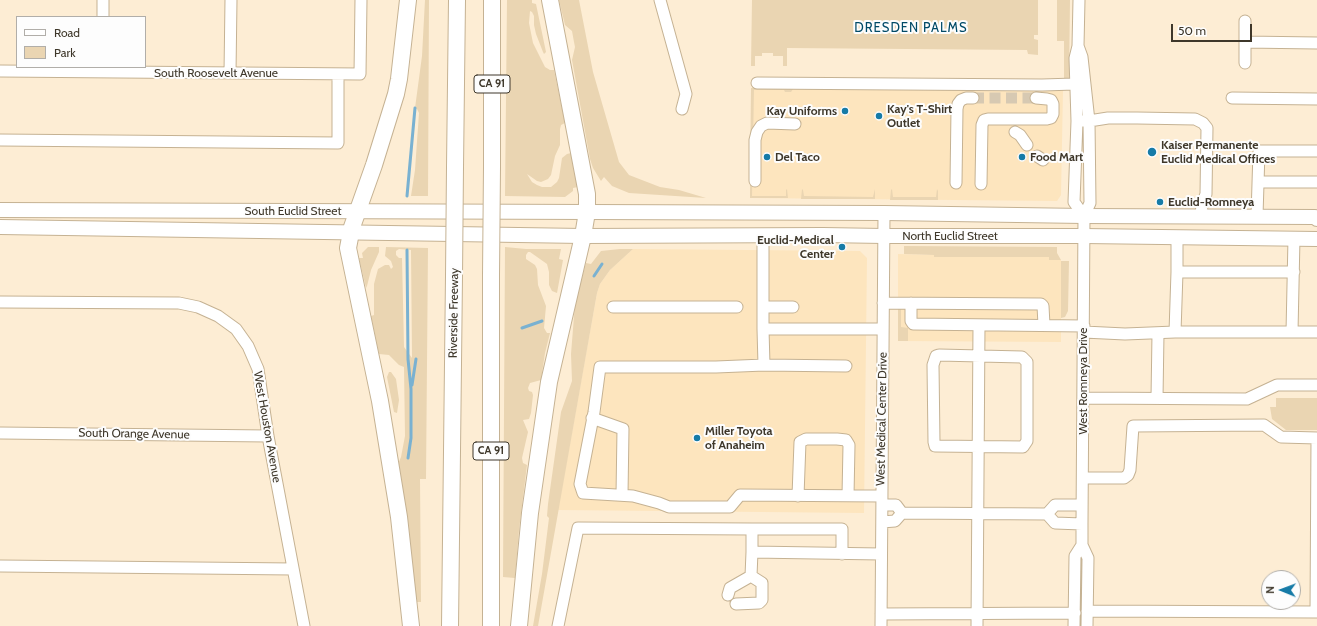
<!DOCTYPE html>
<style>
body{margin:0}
#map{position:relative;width:1317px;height:626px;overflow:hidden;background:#fdedd4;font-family:Cabin,sans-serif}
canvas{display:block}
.legend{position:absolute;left:16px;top:16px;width:130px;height:52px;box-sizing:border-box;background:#fdfdfd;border:1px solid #b1aea9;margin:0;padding:5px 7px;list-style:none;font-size:12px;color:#3e372a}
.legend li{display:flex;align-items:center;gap:8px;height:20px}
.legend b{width:20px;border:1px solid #b1aea9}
.north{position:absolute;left:1261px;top:570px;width:40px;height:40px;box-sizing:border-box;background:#fdfdfd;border:1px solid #b1aea9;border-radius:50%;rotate:271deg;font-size:11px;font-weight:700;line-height:16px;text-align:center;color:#3e372a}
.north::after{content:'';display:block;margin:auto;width:14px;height:18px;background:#167ba7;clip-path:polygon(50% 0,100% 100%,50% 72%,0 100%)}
.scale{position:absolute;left:1171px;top:24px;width:81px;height:18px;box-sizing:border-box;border:2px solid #3e372a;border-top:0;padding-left:5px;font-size:12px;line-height:14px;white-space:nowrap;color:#3e372a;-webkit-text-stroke:3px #fdfdfd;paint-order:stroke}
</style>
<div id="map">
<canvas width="1317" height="626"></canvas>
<ul class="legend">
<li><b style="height:5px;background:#fff"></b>Road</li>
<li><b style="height:11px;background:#ead5b2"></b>Park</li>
</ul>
<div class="north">N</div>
<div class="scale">50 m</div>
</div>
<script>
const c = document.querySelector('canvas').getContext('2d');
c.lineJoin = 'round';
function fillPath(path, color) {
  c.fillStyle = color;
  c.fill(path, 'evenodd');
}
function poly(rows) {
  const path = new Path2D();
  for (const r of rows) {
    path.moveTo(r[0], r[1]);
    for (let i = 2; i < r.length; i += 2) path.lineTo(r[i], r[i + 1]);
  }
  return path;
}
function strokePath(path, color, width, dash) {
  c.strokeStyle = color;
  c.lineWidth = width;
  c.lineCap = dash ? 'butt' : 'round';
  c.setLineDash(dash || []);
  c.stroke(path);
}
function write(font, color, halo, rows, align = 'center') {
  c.font = font + ' Cabin,sans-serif';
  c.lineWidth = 4;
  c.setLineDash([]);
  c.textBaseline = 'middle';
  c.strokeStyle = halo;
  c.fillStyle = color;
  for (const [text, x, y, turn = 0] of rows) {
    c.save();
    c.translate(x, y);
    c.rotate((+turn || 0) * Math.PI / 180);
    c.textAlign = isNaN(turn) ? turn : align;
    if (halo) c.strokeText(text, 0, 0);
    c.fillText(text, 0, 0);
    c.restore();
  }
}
const built = poly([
 [751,88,1063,90,1061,195,1057,201,750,198],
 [633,249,860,251,867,258,864,513,558,510,597,293,600,284,610,270],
 [898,254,934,255,934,257,1049,257,1049,260,1061,260,1061,342,898,341]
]);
const green = poly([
 [425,0,429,0,428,196,411,196,415,170,419,113,417,109,415,108,422,56],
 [507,0,532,0,532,3,536,4,546,52,544,54,543,52,536,34,534,25,534,16,532,12,530,11,529,23,533,43,545,67,550,70,554,70,565,123,561,125,560,129,560,145,555,156,551,175,548,179,541,182,537,181,527,174,532,182,537,185,542,187,551,187,557,182,559,178,562,158,567,154,571,153,578,187,573,188,573,191,565,197,505,196],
 [559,0,579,0,593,72,619,162,629,175,660,187,679,190,706,198,629,193,612,186,604,177,601,181,593,168,590,159,572,60,575,47,574,42,572,31,565,25],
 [752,0,1038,0,1038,35,1034,35,1034,39,1038,40,1038,55,1028,54,1027,50,787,48,787,66,783,66,783,56,773,56,773,53,762,53,762,56,755,56,755,66,751,66],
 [1057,0,1070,0,1069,80,1064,80,1064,41,1057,41],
 [751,88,793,89,791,92,785,92,784,90,754,90,752,196,786,196,786,190,787,189,788,198,750,198],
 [802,189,803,190,804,196,873,197,875,189,875,199,801,199],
 [892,189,893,197,936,197,937,189,938,191,938,200,890,200,891,190],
 [904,246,1057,247,1057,253,1061,260,1049,260,1049,257,934,257,934,255,904,254],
 [368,247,379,247,379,252,371,270,367,286,366,288,359,258,363,258,362,253],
 [386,247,428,248,426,479,420,479,421,602,416,602,411,557,398,464,401,457,405,436,404,367,399,365,389,355,379,354,371,316,374,315,374,284,378,269,385,265,389,265,391,269,393,267,391,261,385,256],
 [399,249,411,250,412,358,404,347,402,258,399,258,396,255,396,251],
 [505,247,526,249,561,249,559,259,563,260,557,293,552,291,549,285,549,272,547,264,530,252,528,252,526,255,526,259,535,265,537,269,538,285,546,306,544,328,547,333,550,333,545,353,541,380,530,383,528,388,529,391,532,392,533,395,531,413,529,419,523,420,528,432,522,458,523,463,527,465,519,530,515,578,503,577],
 [620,249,633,249,610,270,600,284,597,293,538,626,533,626,542,574,549,518,547,516,548,504,561,412,572,381,571,354,575,304,586,263,591,264,601,251],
 [1061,261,1069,261,1068,311,1065,317,1061,318],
 [898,309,901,309,901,327,908,328,908,341,898,341],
 [389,372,391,372,396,379,399,400,397,413,394,412,387,377],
 [1276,398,1317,398,1317,430,1286,430,1272,419,1270,407,1276,407]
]);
const stream = poly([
 [407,196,415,108],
 [407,250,408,359,411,389,411,438,408,458],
 [594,276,602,264],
 [522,328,542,321],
 [412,385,416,359]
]);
const minorTunnel = poly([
 [973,98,1036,98]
]);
const minor = poly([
 [660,0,686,94,682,109],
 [1079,0,1078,46,1075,58,1077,121,1074,202,1084,216],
 [103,17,103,0],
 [1245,21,1245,42,1317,43],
 [1078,46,1082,57,1089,121,1090,203,1084,216,1082,524,1082,545,1088,558,1087,626],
 [1245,63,1245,42],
 [0,71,360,74,361,0],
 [230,73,231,0],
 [757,83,1042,85,1075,84],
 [1232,98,1317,99],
 [1077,121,1089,121,1108,118,1137,118,1195,119,1203,123,1207,128,1206,194,1202,205,1201,216],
 [1015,132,1020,135,1027,145],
 [0,140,338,143,338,74],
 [1037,156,1043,160],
 [755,181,755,140,757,132,761,126,767,123,795,124],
 [1258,182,1317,182],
 [956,183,957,109,958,104,961,100,966,98,973,98],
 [981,184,982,125,984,120,988,119,1047,119,1051,118,1053,114,1053,104,1051,100,1047,99,1036,98],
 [1257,216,1259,151,1317,151],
 [763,235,763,307,793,307],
 [1177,237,1177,272,1294,272],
 [0,302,179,303,198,307,218,316,236,329,248,346,258,369,268,436,304,626],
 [883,303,1041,304,1043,306,1044,325],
 [911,303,911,321,913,324,1084,326],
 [613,307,737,307],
 [763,307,763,329],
 [1084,332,1125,334,1175,332,1317,332],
 [1175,332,1177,272],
 [1292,332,1294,238],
 [939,355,1022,357,1027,362,1027,441,1023,447,935,446,934,442,933,365,936,356,939,355],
 [764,365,716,367,600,367,594,412,580,484,583,493,633,496,659,503,669,507,730,507,740,495,882,496],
 [846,366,764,365,763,329,883,329],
 [1083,398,1247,399,1277,385,1317,385],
 [1157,398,1158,334],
 [592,418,623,429,622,495],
 [0,433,268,436],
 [1083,478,1124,478,1128,475,1130,470,1133,426,1264,425,1281,437,1317,438,1316,612,1087,611],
 [798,496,800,442,806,439,837,439,846,440,849,445,848,496],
 [882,505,896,505,902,513],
 [1047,514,1055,505,1082,505],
 [882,522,895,521,902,513,1047,514,1055,523,1082,524],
 [752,529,842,529,842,554],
 [0,566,293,569],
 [751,576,752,552],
 [728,595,730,588,751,576],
 [736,604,759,603,762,600,762,583,751,576],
 [881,614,1075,613],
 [558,626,578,528,752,529,752,552,881,554],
 [881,626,884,213],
 [977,626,979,325],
 [1074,626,1075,556,1082,545]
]);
const major = poly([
 [0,210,884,213,1084,216,1315,217,1317,219],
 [0,227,583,236,823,235,884,236,1084,236,1317,239]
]);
const highway = poly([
 [408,0,399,79,396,94,374,165,352,227,348,248,380,401,399,517,411,626],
 [492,0,492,167],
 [455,167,457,0],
 [450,626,454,276],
 [491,626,491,275],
 [519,626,530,513,549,382,583,236,587,212,587,194,550,0]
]);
const highwayBridge = poly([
 [491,275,492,167],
 [454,276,455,167]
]);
const markers = [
 [845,111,4,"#167ba7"],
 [879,116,4,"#167ba7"],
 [1152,152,5,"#167ba7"],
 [767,157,4,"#167ba7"],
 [1022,157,4,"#167ba7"],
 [1160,202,4,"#167ba7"],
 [842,247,4,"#167ba7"],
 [697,438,4,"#167ba7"]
];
const shields = [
 [492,84,36],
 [491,451,36]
];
const shieldNames = [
 ["CA 91",492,84],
 ["CA 91",491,451]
];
const streetNames = [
 ["South Roosevelt Avenue",216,73],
 ["South Euclid Street",293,211],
 ["North Euclid Street",950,236],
 ["Riverside Freeway",454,313,-89],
 ["West Romneya Drive",1083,381,-90],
 ["West Medical Center Drive",882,419,-89],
 ["West Houston Avenue",267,427,80],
 ["South Orange Avenue",134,434,1]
];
const poiNames = [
 ["Kay's T-Shirt",887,109],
 ["Outlet",887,123],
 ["Kay Uniforms",837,111,"right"],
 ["Kaiser Permanente",1161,145],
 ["Euclid Medical Offices",1161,159],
 ["Del Taco",775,157],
 ["Food Mart",1030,157],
 ["Euclid-Romneya",1168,202],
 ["Euclid-Medical",834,240,"right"],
 ["Center",834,254,"right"],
 ["Miller Toyota",705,431],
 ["of Anaheim",705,445]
];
const neighbourhoodNames = [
 ["DRESDEN PALMS",911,28]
];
fillPath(built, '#fde5be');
fillPath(green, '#ead5b2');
strokePath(stream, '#79b1d1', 3);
strokePath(minorTunnel, '#d7c9b2', 11, [11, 5.5]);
strokePath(minor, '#c5b293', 13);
strokePath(major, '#c5b293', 16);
strokePath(highway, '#c5b293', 18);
strokePath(minor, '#fff', 11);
strokePath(major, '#fff', 14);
strokePath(highway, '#fff', 16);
strokePath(highwayBridge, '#c5b293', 18, []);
strokePath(highwayBridge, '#fff', 16);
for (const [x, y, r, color] of markers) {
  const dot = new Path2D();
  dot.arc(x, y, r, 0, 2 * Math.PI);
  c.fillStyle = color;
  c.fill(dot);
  strokePath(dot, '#fdfdfd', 1.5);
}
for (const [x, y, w] of shields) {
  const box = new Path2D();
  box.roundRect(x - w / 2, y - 9, w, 18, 3);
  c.fillStyle = '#fdfdfd';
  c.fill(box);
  strokePath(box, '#3e372a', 1);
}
write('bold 11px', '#3e372a', null, shieldNames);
write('12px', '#3e372a', '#fdfdfd', streetNames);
write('bold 12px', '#3e372a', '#fdfdfd', poiNames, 'left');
c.letterSpacing = '1px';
write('13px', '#004a67', '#fdfdfd', neighbourhoodNames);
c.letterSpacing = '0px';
</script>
